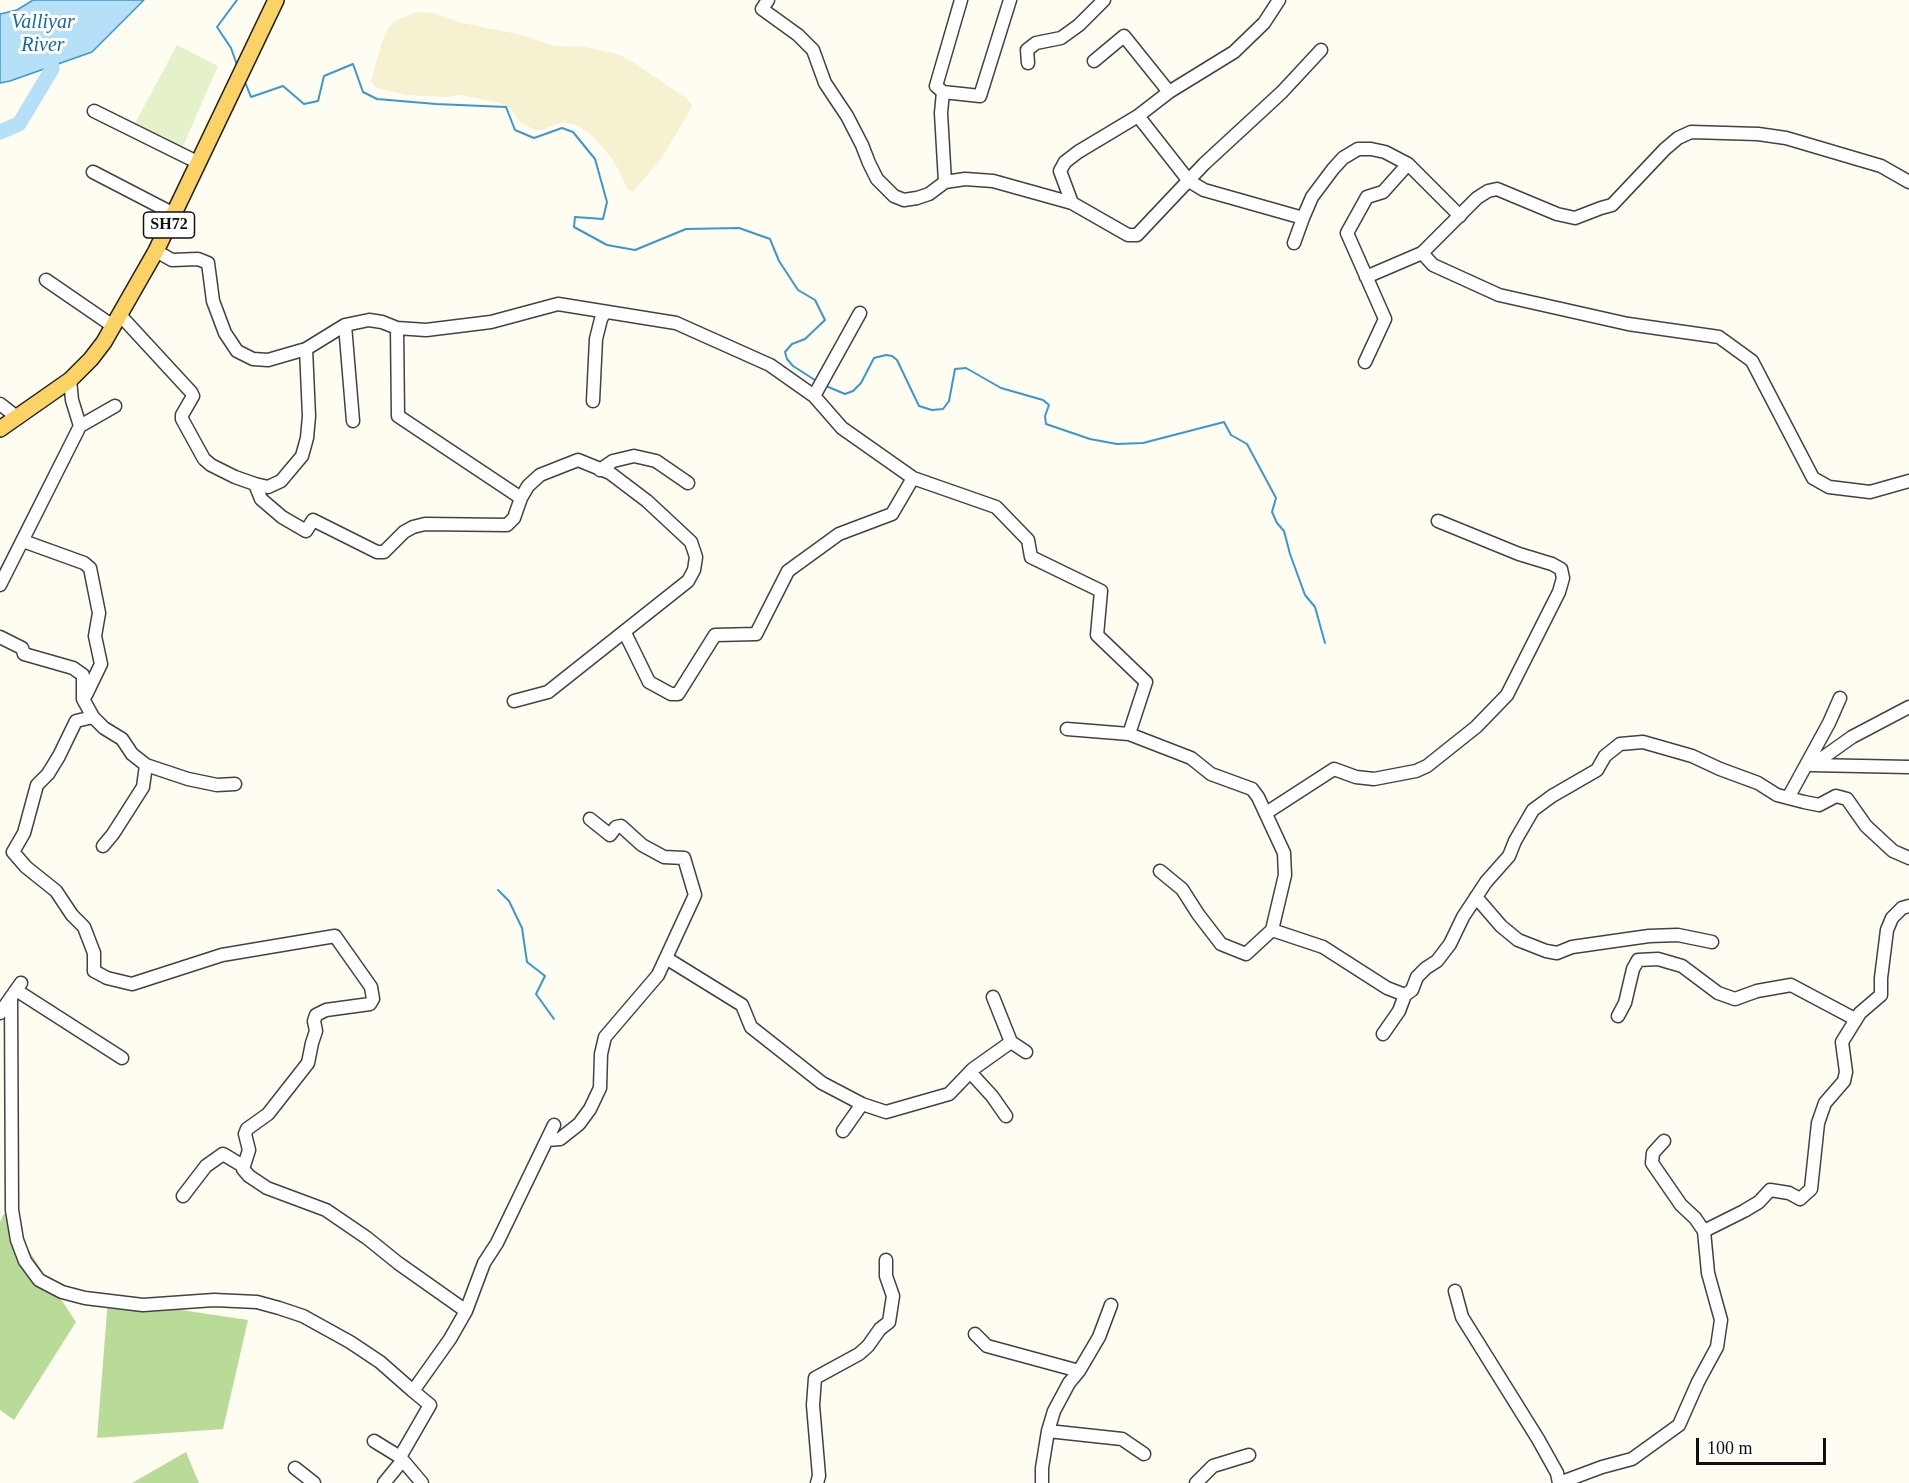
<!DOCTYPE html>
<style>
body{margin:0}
#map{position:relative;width:1909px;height:1483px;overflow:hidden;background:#fffcf1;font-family:"Times New Roman",serif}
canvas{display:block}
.scale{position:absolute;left:1696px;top:1438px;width:130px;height:27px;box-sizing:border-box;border:3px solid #0f0f0f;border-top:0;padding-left:8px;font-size:18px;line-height:21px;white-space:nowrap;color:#0f0f0f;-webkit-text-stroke:4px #fff;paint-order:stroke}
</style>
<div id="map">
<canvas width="1909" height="1483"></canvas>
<div class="scale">100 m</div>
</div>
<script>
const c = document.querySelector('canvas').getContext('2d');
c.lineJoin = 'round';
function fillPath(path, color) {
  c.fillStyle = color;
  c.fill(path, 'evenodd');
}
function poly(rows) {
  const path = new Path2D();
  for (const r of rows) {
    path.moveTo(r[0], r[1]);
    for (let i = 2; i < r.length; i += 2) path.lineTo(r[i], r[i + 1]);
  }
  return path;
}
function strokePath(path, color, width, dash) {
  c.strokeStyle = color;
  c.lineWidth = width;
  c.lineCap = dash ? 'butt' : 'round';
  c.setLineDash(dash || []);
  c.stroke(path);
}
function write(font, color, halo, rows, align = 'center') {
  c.font = font + ' "Times New Roman",serif';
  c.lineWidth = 6;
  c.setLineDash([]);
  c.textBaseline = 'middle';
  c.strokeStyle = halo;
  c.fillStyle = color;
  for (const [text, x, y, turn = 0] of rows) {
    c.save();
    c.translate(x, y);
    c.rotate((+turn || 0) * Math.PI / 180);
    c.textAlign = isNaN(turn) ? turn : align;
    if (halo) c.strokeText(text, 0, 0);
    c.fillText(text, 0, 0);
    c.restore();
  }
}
const farmland = poly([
 [417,12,433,13,462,23,517,34,555,46,585,47,617,54,631,61,686,98,691,103,692,107,663,156,633,192,627,188,616,165,607,152,590,134,577,125,562,122,542,130,535,130,521,123,512,110,500,103,461,95,444,97,406,95,376,88,371,81,382,42,389,27,395,21]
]);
const forest = poly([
 [4,1213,76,1322,14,1420,0,1410,0,1222],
 [108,1299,248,1320,223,1429,97,1438],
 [186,1452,199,1483,132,1483]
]);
const pitch = poly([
 [177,45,218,66,180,153,133,127]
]);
const water = poly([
 [33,0,144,0,92,52,10,81,0,83,0,14,17,10,33,0]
]);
const stream = poly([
 [237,0,217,27,231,48,237,65],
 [245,82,251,97,283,86,304,104,318,101,324,76,353,64,363,92,377,99,436,104,506,107,515,130,534,138,562,128,573,132,595,159,607,202,603,219,575,217,574,227,607,245,635,250,686,229,739,228,770,239,779,261,798,290,815,300,825,320,805,339,792,344,785,352,787,359,793,366,818,382],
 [826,386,845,394,853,391,861,383,874,358,886,355,892,356,897,360,919,406,932,410,943,409,949,401,955,369,966,368,1001,388,1043,400,1049,405,1045,416,1046,424,1090,439,1117,444,1143,443,1224,422,1231,435,1247,444,1276,498,1272,512,1277,523,1284,531,1290,554,1305,595,1315,607,1325,643],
 [498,890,509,901,522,928,527,962,545,976,536,994,554,1019]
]);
const river = poly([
 [0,132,19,124,52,69,48,46]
]);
const minor = poly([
 [768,0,762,9,798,35,813,50,825,83,847,116,862,145,869,163,877,179,894,196,904,200,917,198,929,194,945,182,965,179,993,181,1072,203,1128,235,1137,235,1204,164,1282,92,1321,50],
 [1279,0,1264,23,1234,52,1169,92,1138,116,1189,181,1204,190,1303,218,1312,197,1333,169,1343,158,1358,149,1371,149,1385,152,1408,164],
 [1094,61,1124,36,1169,92],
 [1028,63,1027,50,1036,43,1061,38,1079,25,1104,0],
 [943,92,980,96,1010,0],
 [94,111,199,163],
 [93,172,174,214],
 [945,182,941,113,943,92,936,86,961,0],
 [1072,203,1060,171,1065,162,1078,152,1138,116],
 [1294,243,1303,218],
 [156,251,172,260,198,259,208,263,213,301,225,333,237,351,253,359,268,360,306,349,345,325,369,320,382,322,397,328,426,330,491,322,558,304,676,323,770,365,814,396,842,428,913,478,996,507,1028,540,1031,557,1101,591,1097,635,1146,682,1129,734,1067,729],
 [1422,253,1477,198,1488,191,1497,189,1557,214,1575,218,1601,208,1612,205,1665,149,1678,138,1691,132,1758,134,1786,138,1881,166,1909,182],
 [1366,277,1422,253,1433,265,1499,295,1628,324,1719,337,1752,361,1813,478,1829,487,1870,492,1909,481],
 [46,280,113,326],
 [120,315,191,392,193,396,182,415,182,419,204,459,211,465,235,477,255,484,261,499,282,517,306,531,313,520,377,552,384,552,404,532,413,527,425,524,507,525,514,518,521,498,528,486,540,475,578,460,610,473,647,501,691,542,696,557,694,570,688,581,548,692,514,701],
 [345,325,353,421],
 [397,328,398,416,521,498],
 [1365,362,1385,319,1347,233,1367,197,1383,192,1408,164,1460,216],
 [814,396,860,313],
 [593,401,596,339,601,319,605,312],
 [0,404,18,418],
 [80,426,115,406],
 [600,470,613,461,634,456,656,461,688,483],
 [255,484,268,487,281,481,302,456,307,438,309,416,306,349],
 [23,541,84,563,90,568,99,613,95,636,101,664,86,695],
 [0,585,80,426,72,400,70,380],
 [625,633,649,682,671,694,678,694,715,635,756,634,788,571,839,534,892,514,913,478],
 [0,637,22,648,24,654,73,668,83,675,83,699,93,717,104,728,122,739,132,754,146,765,188,779,217,785,235,784],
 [93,717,76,721,59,756,48,774,37,785,24,833,13,852,26,867,56,891,72,915,84,927,94,953,94,971,107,978,132,984,222,955,335,936,371,987,373,999,370,1004,326,1010,316,1015,314,1021,316,1031,312,1043,308,1063,268,1114,247,1129,245,1134,249,1150,243,1169,249,1176,267,1188,326,1210,367,1238,398,1263,466,1311],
 [1129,734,1191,758,1211,774,1252,789,1258,797,1284,853,1285,875,1272,930,1323,947,1387,988,1405,995,1412,990,1417,977,1426,968,1437,961,1450,944,1463,917,1486,882,1509,856,1515,841,1533,810,1552,796,1597,770,1605,756,1620,744,1643,742,1692,756,1720,769,1758,783,1777,795,1804,802,1819,805,1836,796,1847,799,1866,826,1893,851,1909,858],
 [1814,764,1852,737,1909,707],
 [1811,765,1909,767],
 [1788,798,1829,723,1840,698],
 [1266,813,1334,769,1356,777,1374,779,1416,771,1427,766,1476,727,1507,695,1559,592,1563,578,1561,569,1552,564,1519,554,1438,521],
 [103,846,113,834,143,787,146,765],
 [1160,871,1182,889,1198,914,1221,944,1246,954,1272,930],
 [1476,897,1501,926,1518,940,1546,951,1557,953,1572,947,1649,936,1678,935,1712,942],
 [666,958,742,1005,751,1027,822,1083,862,1104,886,1112,949,1094,973,1069,1011,1042,1026,1052],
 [16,990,122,1058],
 [11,997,12,1210,17,1240,25,1261,39,1280,62,1292,85,1298,143,1305,214,1300,257,1302,279,1308,303,1316,350,1342,380,1362,413,1391],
 [993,997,1011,1042],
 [0,1013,21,983],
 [1618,1016,1625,1003,1633,969,1638,960,1658,959,1682,966,1718,993,1735,999,1757,991,1791,985,1855,1019],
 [1383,1034,1399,1011,1405,995],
 [970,1072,992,1096,1006,1116],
 [843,1131,862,1104],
 [547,1140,560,1139,579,1124,590,1109,600,1088,601,1054,605,1037,658,975,695,895,684,858,664,857,642,845,621,826,616,827,610,835,590,819],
 [1664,1141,1653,1153,1652,1163,1681,1205,1695,1218,1704,1231,1744,1211,1759,1202,1770,1190,1789,1193,1800,1199,1811,1189,1818,1123,1825,1103,1844,1081,1846,1072,1842,1042,1860,1013,1881,995,1881,978,1887,930,1892,918,1902,908,1909,906],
 [183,1196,206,1166,223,1154,243,1166],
 [1455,1291,1462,1317,1538,1439,1557,1473,1559,1483],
 [975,1334,987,1346,1079,1371],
 [1048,1431,1122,1439,1144,1454],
 [374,1441,400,1457,430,1405,413,1391,450,1339,466,1311,484,1263,497,1243,554,1125],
 [400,1457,422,1483],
 [295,1468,314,1483],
 [384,1483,402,1461],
 [817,1483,819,1476,813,1405,815,1378,859,1354,868,1346,880,1329,889,1322,893,1296,886,1276,886,1260],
 [1042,1483,1042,1468,1048,1431,1054,1411,1069,1383,1079,1371,1099,1337,1111,1305],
 [1196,1483,1213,1466,1249,1455],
 [1559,1483,1602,1467,1632,1459,1679,1425,1698,1382,1717,1347,1721,1320,1708,1273,1704,1231]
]);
const major = poly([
 [0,429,70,380,91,359,104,342,156,251,276,0]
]);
const shields = [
 [169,225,51]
];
const shieldNames = [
 ["SH72",169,225]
];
const waterNames = [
 ["Valliyar",43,23],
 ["River",43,46]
];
fillPath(farmland, '#f6f1d0');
fillPath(forest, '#b8dc98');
fillPath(pitch, '#e5f1cb');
fillPath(water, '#b5e0f7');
strokePath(water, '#3a98d0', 1.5);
strokePath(stream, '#3a98d0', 2);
strokePath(river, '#b5e0f7', 15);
strokePath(minor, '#424242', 15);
strokePath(major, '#202020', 18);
strokePath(minor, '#fff', 12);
strokePath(major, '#fad266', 15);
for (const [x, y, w] of shields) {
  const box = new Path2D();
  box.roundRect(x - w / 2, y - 13, w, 26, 4.5);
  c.fillStyle = '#fff';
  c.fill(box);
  strokePath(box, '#0f0f0f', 1.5);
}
write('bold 16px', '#0f0f0f', null, shieldNames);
write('italic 20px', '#1569a4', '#fff', waterNames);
</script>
